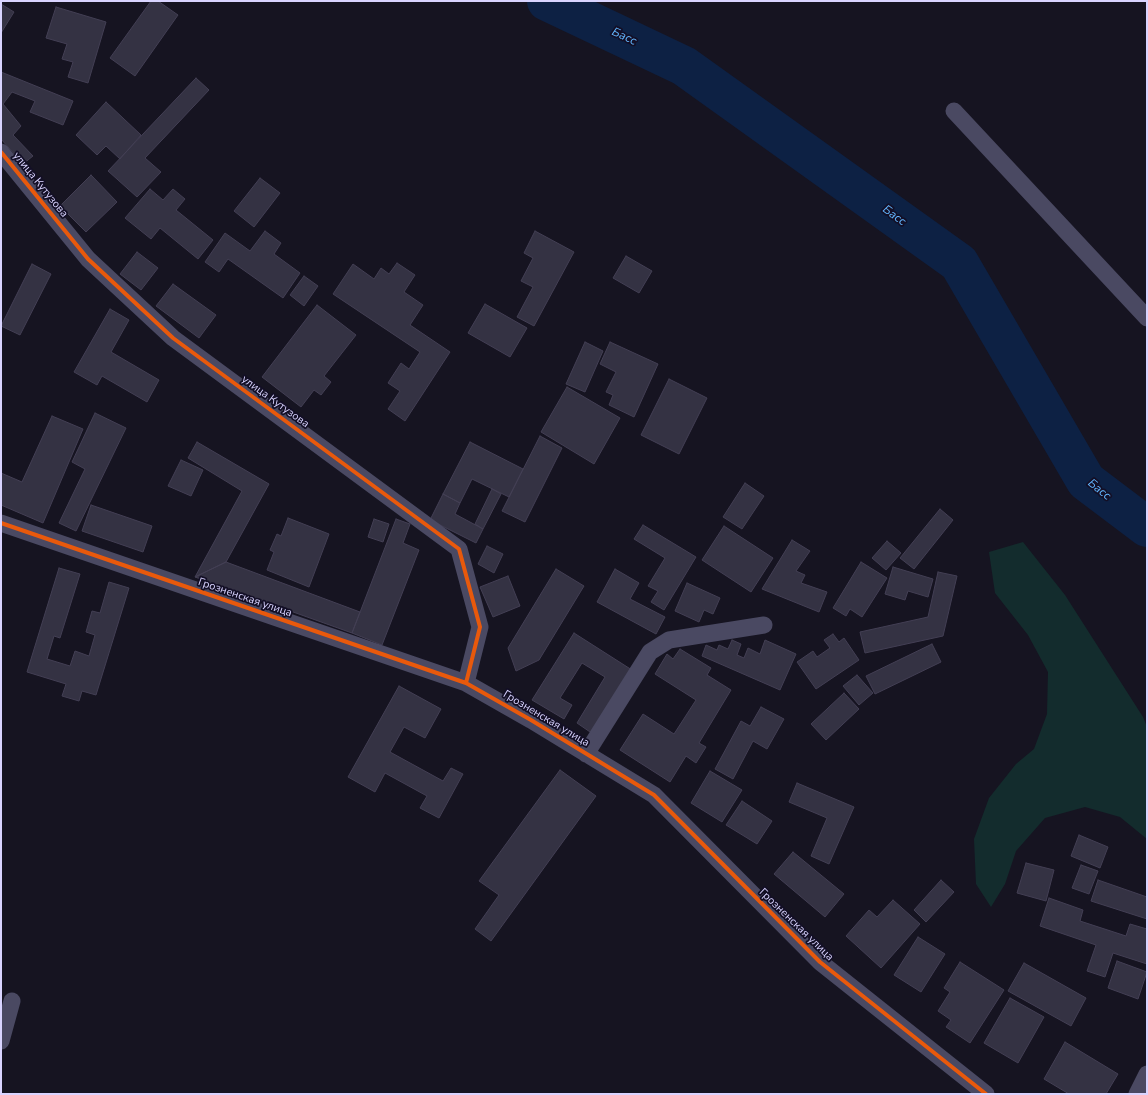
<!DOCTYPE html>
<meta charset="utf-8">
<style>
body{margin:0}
#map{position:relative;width:1148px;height:1095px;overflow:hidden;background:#161421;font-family:"Nunito Sans",sans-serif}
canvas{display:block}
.frame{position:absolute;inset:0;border:2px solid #d9d4ff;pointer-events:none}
</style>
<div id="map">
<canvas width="1148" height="1095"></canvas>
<div class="frame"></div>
</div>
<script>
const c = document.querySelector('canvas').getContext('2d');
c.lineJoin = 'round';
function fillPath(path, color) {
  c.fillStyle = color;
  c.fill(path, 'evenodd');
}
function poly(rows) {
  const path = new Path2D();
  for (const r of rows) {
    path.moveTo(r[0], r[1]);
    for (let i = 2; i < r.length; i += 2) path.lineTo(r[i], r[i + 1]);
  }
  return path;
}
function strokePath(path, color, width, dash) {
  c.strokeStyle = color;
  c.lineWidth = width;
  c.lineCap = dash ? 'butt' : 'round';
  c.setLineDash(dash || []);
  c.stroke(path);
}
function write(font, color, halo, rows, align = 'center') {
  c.font = font + ' "Nunito Sans",sans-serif';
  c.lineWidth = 3.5;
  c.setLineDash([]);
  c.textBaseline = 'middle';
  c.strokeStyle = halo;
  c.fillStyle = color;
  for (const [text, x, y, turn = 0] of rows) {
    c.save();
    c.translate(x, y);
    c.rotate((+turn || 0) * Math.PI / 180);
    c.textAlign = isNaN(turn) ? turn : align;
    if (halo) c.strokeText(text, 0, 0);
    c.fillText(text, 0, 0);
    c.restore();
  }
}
const green = poly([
 [1023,542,1065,595,1143,717,1147,727,1147,839,1120,817,1085,807,1045,818,1016,851,1005,884,991,907,976,884,974,839,989,798,1016,764,1034,749,1047,714,1048,672,1028,635,995,593,989,552]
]);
const river = poly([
 [547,1,684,66,959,263,1086,481,1147,527]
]);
const building = poly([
 [151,1,158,1,178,15,135,76,110,58,151,1],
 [1,4,14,12,1,33,1,4],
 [56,7,106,22,88,83,68,77,73,62,62,59,67,44,46,38,56,7],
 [1,72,73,101,63,125,30,112,35,101,12,92,3,104,21,126,13,135,33,156,23,164,1,139,1,72],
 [196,78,209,90,145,158,161,172,137,197,108,171,196,78],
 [106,102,141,135,120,159,106,146,97,155,76,135,106,102],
 [91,175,117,202,86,232,60,206,91,175],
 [260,178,280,193,254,227,234,211,260,178],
 [150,189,163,200,173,189,185,199,176,210,213,240,198,259,160,228,151,239,125,218,150,189],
 [265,231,281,243,274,254,300,273,283,298,228,259,219,272,205,262,225,233,250,251,265,231],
 [535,231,574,252,534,326,517,317,533,287,521,281,533,258,524,253,535,231],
 [137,252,158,268,141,290,120,274,137,252],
 [626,256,652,271,639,293,613,278,626,256],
 [397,263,415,275,404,292,423,305,410,325,450,352,405,421,388,409,400,391,388,383,401,363,409,369,420,352,333,294,353,264,374,279,381,268,389,274,397,263],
 [32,264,51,274,20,335,1,326,32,264],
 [304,276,318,286,304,306,290,295,304,276],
 [173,284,216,315,199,338,156,306,173,284],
 [485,304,527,328,510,357,468,333,485,304],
 [317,305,356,335,324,376,331,382,321,395,314,390,301,407,262,377,317,305],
 [110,309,129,320,111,352,159,380,147,402,102,376,97,385,74,372,110,309],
 [585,342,603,351,585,392,566,384,585,342],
 [610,342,658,364,634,417,609,405,613,395,606,392,616,372,600,364,610,342],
 [669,379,707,398,679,454,641,435,669,379],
 [567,387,620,418,594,464,541,432,567,387],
 [95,413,126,428,76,531,59,523,85,469,72,462,95,413],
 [52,416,83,429,43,523,1,505,1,473,22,482,52,416],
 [540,436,562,448,525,522,502,511,540,436],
 [197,442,269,484,226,562,195,577,242,491,188,458,197,442],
 [470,442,523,469,509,497,472,479,460,503,443,494,470,442],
 [181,460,203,470,191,496,168,486,181,460],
 [745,483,764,496,742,529,723,517,745,483],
 [492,489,501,494,483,529,475,524,492,489],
 [443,494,460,503,455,514,483,529,476,543,430,520,443,494],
 [91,505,152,526,143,552,82,531,91,505],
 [940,509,953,520,914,569,900,558,940,509],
 [288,518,329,534,309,587,267,570,274,552,270,550,277,534,281,536,288,518],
 [374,519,389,524,383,542,368,537,374,519],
 [396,519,410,524,403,543,419,550,382,645,352,633,396,519],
 [643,525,696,557,664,610,651,602,658,591,648,586,665,558,634,539,643,525],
 [724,526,773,558,751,592,702,560,724,526],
 [792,540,810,551,796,571,805,575,801,583,827,592,819,612,762,589,792,540],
 [887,541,901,553,886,570,872,558,887,541],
 [487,546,503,554,494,573,478,564,487,546],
 [226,562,360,612,352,633,195,577,226,562],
 [861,562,887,578,862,617,850,609,846,616,833,608,861,562],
 [893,567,933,579,928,597,908,591,905,600,885,594,893,567],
 [59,568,80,574,60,638,54,636,47,659,70,666,75,651,89,656,95,635,86,632,92,611,100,613,109,582,129,588,96,695,82,691,79,701,62,696,66,684,27,672,59,568],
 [556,569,584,586,539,660,516,671,508,648,556,569],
 [615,569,639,583,630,599,665,617,656,634,597,602,615,569],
 [938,572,957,576,943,636,865,653,860,632,928,617,938,572],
 [508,576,520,606,493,617,480,587,508,576],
 [687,583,720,598,713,614,704,610,699,622,675,611,687,583],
 [574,633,632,670,593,734,577,723,605,677,582,663,560,698,572,705,564,719,532,700,574,633],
 [833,634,839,642,844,638,859,660,816,689,797,662,813,651,817,657,830,648,824,640,833,634],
 [732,640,741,644,737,655,744,658,748,648,760,654,765,640,796,654,780,690,702,656,706,645,717,650,719,645,728,649,732,640],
 [932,644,941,662,875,694,866,676,932,644],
 [680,649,711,668,707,675,731,690,699,743,706,747,696,763,686,756,670,782,620,750,643,714,674,734,696,700,655,674,667,654,673,659,680,649],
 [857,675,873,693,859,705,843,686,857,675],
 [399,686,441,709,425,738,404,727,390,752,443,781,451,768,463,774,439,818,420,808,427,796,385,773,375,792,348,777,399,686],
 [844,693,859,709,826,740,811,724,844,693],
 [761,707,784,719,767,749,753,741,733,779,715,769,741,721,750,726,761,707],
 [560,770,596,796,491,941,475,929,499,895,479,881,560,770],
 [710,771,742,790,722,822,691,803,710,771],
 [797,783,854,807,829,864,811,856,827,818,789,802,797,783],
 [742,801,772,821,757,844,726,825,742,801],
 [1079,835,1108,847,1100,868,1071,856,1079,835],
 [793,852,844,894,825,917,774,874,793,852],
 [1026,863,1054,870,1046,901,1017,893,1026,863],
 [1081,865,1098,871,1089,894,1072,888,1081,865],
 [941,880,954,892,926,922,914,910,941,880],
 [1098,880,1147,897,1147,919,1091,901,1098,880],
 [1049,898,1083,910,1080,921,1126,936,1130,924,1147,929,1147,964,1113,953,1105,977,1087,971,1096,945,1040,926,1049,898],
 [893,900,920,924,881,968,846,936,869,910,877,917,893,900],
 [918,937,945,954,921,992,894,975,918,937],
 [1117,961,1147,972,1138,999,1108,988,1117,961],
 [960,962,1004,990,970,1043,946,1027,951,1020,938,1011,950,992,944,988,960,962],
 [1024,963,1086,998,1071,1026,1008,991,1024,963],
 [1010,998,1044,1017,1018,1063,984,1043,1010,998],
 [1065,1042,1118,1074,1106,1094,1069,1094,1044,1079,1065,1042]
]);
const street = poly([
 [954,111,1147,318],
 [1,152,88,259,173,338,459,549,480,627,466,683],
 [1,523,466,683,531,720,654,795,820,962,986,1094],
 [586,754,650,652,669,640,764,625],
 [1,1041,12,1001],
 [1137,1094,1147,1074]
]);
const cycleway = poly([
 [1,152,88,259,173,338,459,549,480,627,466,683],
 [1,523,466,683,531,720,654,795,820,962,986,1094]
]);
const streetNames = [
 ["улица Кутузова",40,185,51],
 ["улица Кутузова",275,402,36],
 ["Грозненская улица",245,598,19],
 ["Грозненская улица",546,719,31],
 ["Грозненская улица",796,925,44]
];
const waterNames = [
 ["Басс",624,37,25],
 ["Басс",894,216,36],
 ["Басс",1099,490,39]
];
fillPath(green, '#132c2d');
strokePath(river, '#0d2144', 40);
fillPath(building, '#343243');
strokePath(building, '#433f54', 1);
strokePath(street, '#4a4962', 17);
strokePath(cycleway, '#e8590c', 4);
write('11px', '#d9d4ff', '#130f26', streetNames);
write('italic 12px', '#62b6ff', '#130f26', waterNames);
</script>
